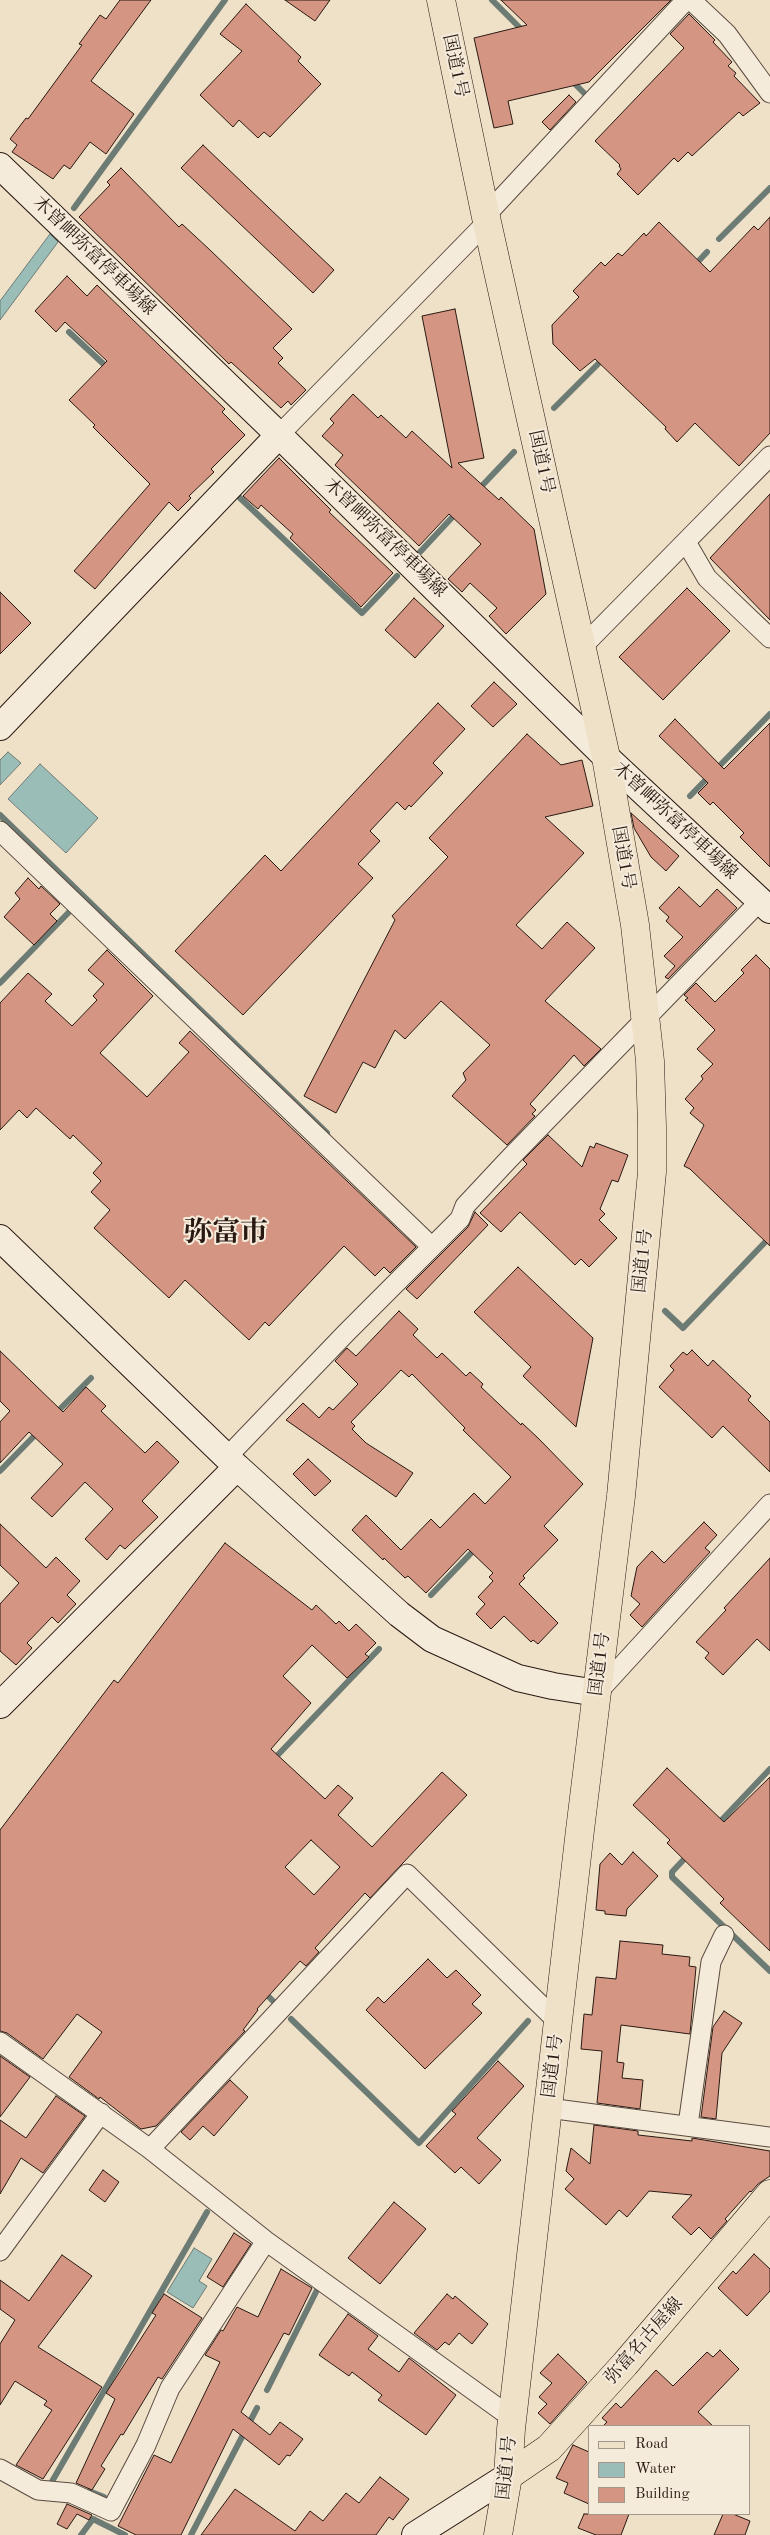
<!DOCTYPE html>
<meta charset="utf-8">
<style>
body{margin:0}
#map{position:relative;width:770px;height:2535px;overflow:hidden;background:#efe0c8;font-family:"Old Standard TT",serif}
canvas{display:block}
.legend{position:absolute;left:588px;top:2425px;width:162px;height:90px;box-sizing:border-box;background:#f5ebdb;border:1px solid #a3978b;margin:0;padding:6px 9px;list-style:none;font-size:15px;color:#291912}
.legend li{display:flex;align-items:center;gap:10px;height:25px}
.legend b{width:25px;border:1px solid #a3978b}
</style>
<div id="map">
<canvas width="770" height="2535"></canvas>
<ul class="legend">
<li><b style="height:6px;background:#efe0c8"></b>Road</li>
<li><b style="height:14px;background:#9abdb7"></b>Water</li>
<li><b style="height:14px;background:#d59583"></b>Building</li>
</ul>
</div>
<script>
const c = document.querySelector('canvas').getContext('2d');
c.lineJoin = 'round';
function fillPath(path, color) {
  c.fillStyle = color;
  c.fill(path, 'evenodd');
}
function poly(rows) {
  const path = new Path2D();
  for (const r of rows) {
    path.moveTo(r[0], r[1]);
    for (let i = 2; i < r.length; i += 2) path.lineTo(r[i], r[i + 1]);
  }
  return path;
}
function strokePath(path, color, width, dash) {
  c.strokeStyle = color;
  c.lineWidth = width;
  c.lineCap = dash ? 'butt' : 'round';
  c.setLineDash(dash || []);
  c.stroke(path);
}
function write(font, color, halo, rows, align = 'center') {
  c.font = font + ' "Old Standard TT","Noto Serif JP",serif';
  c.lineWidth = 4;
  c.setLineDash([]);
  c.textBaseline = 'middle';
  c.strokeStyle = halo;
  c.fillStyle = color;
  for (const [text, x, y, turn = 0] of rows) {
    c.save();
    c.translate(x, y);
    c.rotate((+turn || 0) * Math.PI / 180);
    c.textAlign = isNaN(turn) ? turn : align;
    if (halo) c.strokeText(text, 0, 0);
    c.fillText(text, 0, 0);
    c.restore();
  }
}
const water = poly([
 [50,234,58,242,0,320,0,301,50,234],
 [8,752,21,763,0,785,0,760,8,752],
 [40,764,98,818,66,853,8,799,40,764],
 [194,2248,212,2259,199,2281,207,2286,193,2308,167,2292,194,2248]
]);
const stream = poly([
 [492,0,525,33],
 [570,79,585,94],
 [74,208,225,0],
 [719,239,770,188],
 [694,266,707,252],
 [69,332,110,370],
 [554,408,605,357],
 [477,491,514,452],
 [240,498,362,613,397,576],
 [420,552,458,511],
 [690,796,770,714],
 [0,815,327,1133],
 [0,983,72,909],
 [665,1311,683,1328,770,1237],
 [55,1414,91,1378],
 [0,1471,39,1431],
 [431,1595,477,1547],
 [273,1760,379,1649],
 [716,1826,770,1769],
 [688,1855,672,1872,672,1877,770,1971],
 [263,1991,274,2002],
 [291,2019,419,2143,528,2021],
 [267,2390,317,2290],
 [55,2485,50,2485,207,2212],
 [89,2491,104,2497],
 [81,2535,93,2519,125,2535],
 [191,2535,257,2408]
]);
const building = poly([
 [120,0,151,0,91,81,134,114,106,154,90,142,70,169,64,165,53,179,12,152,17,145,10,139,26,118,28,119,82,45,79,44,100,15,106,19,120,0],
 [285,0,330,0,315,21,285,0],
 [501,0,671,0,589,82,508,101,513,124,494,128,474,38,527,25,501,0],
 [246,4,301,57,298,61,321,84,270,137,264,132,258,138,239,120,233,127,200,95,242,51,220,34,246,4],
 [689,14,715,40,713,42,732,62,728,66,736,73,734,76,760,103,743,116,739,112,692,156,688,152,678,162,674,158,638,195,617,174,621,169,619,166,620,165,595,141,684,48,670,34,689,14],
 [569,95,576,102,550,130,542,122,569,95],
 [203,145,334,270,313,293,181,168,203,145],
 [121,168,179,227,182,224,210,250,292,329,273,348,283,358,278,363,306,390,291,405,288,401,281,408,231,362,229,364,79,217,110,185,107,182,121,168],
 [770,217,770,433,739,466,695,423,677,442,665,429,666,427,595,359,580,371,553,344,552,325,579,297,573,291,601,262,605,266,618,253,622,256,644,233,646,236,659,222,710,272,754,226,758,230,770,217],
 [67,276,87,296,97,285,225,409,222,412,245,435,211,469,214,472,189,496,191,498,178,511,169,502,95,589,74,571,150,484,93,427,95,425,69,400,107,361,65,322,56,332,35,311,67,276],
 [455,309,484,458,458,463,499,500,501,497,534,529,546,594,506,634,489,616,497,608,470,583,462,592,448,579,481,544,449,514,419,546,335,465,343,455,322,436,334,423,330,419,353,394,378,418,381,415,406,438,412,431,452,468,422,316,455,309],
 [279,458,331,510,329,512,393,573,361,607,290,538,293,534,261,505,258,509,243,496,279,458],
 [770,494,770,620,710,558,770,494],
 [687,588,730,631,663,700,619,657,687,588],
 [0,592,31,623,0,654,0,592],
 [414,598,444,626,415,658,385,630,414,598],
 [494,682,517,704,493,727,471,706,494,682],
 [438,703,465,729,433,763,443,773,411,807,409,805,405,810,397,802,370,831,380,841,358,864,373,878,243,1015,175,951,265,855,281,871,438,703],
 [675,719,724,769,770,723,770,867,740,837,744,833,713,802,710,805,698,793,708,783,659,736,675,719],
 [527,734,561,765,582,760,593,806,545,817,584,853,516,925,542,949,567,922,595,948,545,1001,601,1049,584,1066,574,1055,530,1104,536,1110,532,1114,535,1116,507,1145,452,1096,466,1080,463,1073,490,1045,441,1001,405,1039,395,1030,375,1068,363,1062,336,1113,304,1096,395,920,392,916,448,857,429,838,527,734],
 [631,813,679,856,666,871,651,857,634,828,631,813],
 [28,878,39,889,41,886,60,904,50,914,57,921,34,945,4,917,20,899,15,893,28,878],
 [679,887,700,907,717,889,737,908,668,979,665,977,675,966,664,956,683,937,666,921,669,917,659,908,679,887],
 [107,950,153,996,100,1053,147,1097,189,1052,179,1043,190,1031,416,1247,390,1273,384,1267,375,1276,344,1246,269,1326,265,1322,249,1340,185,1280,169,1298,94,1228,110,1210,91,1192,101,1181,93,1173,102,1163,73,1135,70,1139,36,1108,27,1118,19,1110,0,1130,0,1003,28,973,52,994,45,1001,72,1026,97,1000,93,996,104,984,88,970,107,950],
 [756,955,770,969,770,1246,690,1169,684,1166,704,1125,690,1113,694,1108,685,1099,703,1079,701,1076,713,1064,697,1049,715,1030,685,1000,688,998,684,995,696,983,715,1002,744,973,741,970,756,955],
 [548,1135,582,1167,590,1146,594,1148,596,1143,628,1155,618,1182,612,1180,600,1209,605,1214,599,1220,617,1238,589,1267,581,1259,575,1265,520,1212,501,1232,480,1213,527,1164,523,1160,548,1135],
 [475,1212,488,1225,417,1299,406,1289,468,1227,475,1212],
 [518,1267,593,1338,576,1427,523,1376,531,1367,474,1312,518,1267],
 [399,1311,418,1329,413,1335,437,1358,442,1353,466,1376,470,1372,483,1384,481,1387,521,1425,522,1423,538,1438,583,1484,544,1526,558,1540,523,1576,525,1578,519,1584,558,1623,538,1644,533,1640,531,1642,504,1616,491,1629,476,1614,485,1604,478,1597,493,1581,489,1577,493,1573,468,1549,426,1593,408,1576,405,1578,384,1558,383,1560,352,1530,366,1515,401,1550,431,1519,440,1528,474,1493,485,1504,511,1477,463,1430,465,1428,412,1374,409,1377,401,1370,351,1422,355,1426,352,1429,366,1443,413,1473,396,1497,286,1420,303,1403,319,1418,329,1407,333,1410,358,1384,335,1361,347,1348,356,1356,399,1311],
 [692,1350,708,1366,713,1360,751,1396,748,1400,770,1422,770,1472,723,1426,712,1438,659,1387,674,1370,670,1366,683,1352,687,1355,692,1350],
 [0,1351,63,1412,86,1387,106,1406,101,1411,145,1453,157,1441,179,1462,142,1501,158,1517,125,1549,120,1545,107,1560,85,1539,113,1509,85,1482,52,1517,31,1498,63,1464,29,1432,0,1463,0,1422,10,1411,0,1401,0,1351],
 [308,1459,331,1481,315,1496,293,1474,308,1459],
 [704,1522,717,1535,705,1548,710,1552,642,1627,630,1615,640,1604,631,1596,637,1567,652,1551,664,1563,704,1522],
 [0,1524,46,1568,56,1557,80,1581,67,1595,76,1604,58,1623,52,1617,27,1643,32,1648,16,1665,0,1651,0,1604,19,1583,0,1565,0,1524],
 [225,1543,312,1610,316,1605,336,1624,339,1621,349,1631,356,1624,376,1643,365,1654,369,1657,347,1678,312,1645,283,1676,311,1703,271,1749,325,1799,338,1785,353,1798,338,1815,372,1847,442,1772,467,1795,370,1898,365,1893,315,1948,319,1952,306,1966,300,1961,257,2009,258,2010,243,2030,245,2031,156,2126,141,2129,100,2097,99,2099,69,2077,102,2032,77,2014,43,2059,7,2033,0,2031,0,1830,114,1680,118,1683,225,1543],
 [311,1840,340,1867,314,1895,285,1867,311,1840],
 [770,1558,770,1651,757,1639,723,1675,705,1658,709,1653,696,1642,726,1610,724,1608,770,1558],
 [667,1768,724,1822,770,1777,770,1951,720,1903,724,1899,667,1843,670,1840,633,1805,667,1768],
 [633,1852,658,1876,627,1909,626,1916,605,1914,605,1911,596,1910,600,1864,610,1853,622,1865,633,1852],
 [620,1941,663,1945,662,1954,690,1957,689,1966,696,1967,690,2034,621,2025,617,2062,624,2063,622,2078,643,2080,640,2109,597,2103,602,2051,581,2049,584,2014,592,2015,596,1977,616,1979,620,1941],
 [428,1959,447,1978,456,1970,481,1995,472,2004,482,2013,425,2069,366,2010,378,1997,384,2003,428,1959],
 [724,2011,742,2023,722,2053,716,2119,701,2117,713,2027,724,2011],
 [0,2056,30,2077,0,2117,0,2056],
 [498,2061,524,2086,477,2138,501,2160,479,2184,461,2167,455,2173,426,2146,456,2114,452,2111,498,2061],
 [230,2080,248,2097,214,2136,203,2126,190,2140,181,2132,230,2080],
 [56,2096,85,2116,43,2173,21,2158,0,2194,0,2120,26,2138,56,2096],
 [594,2125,638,2131,638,2135,692,2141,692,2138,770,2151,770,2176,758,2184,751,2192,750,2191,725,2219,727,2221,711,2239,699,2227,691,2235,672,2217,692,2195,649,2191,627,2217,619,2210,606,2225,565,2189,574,2179,566,2171,571,2148,590,2164,594,2125],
 [103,2170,119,2182,105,2202,89,2190,103,2170],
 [394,2202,426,2229,380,2284,348,2258,394,2202],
 [234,2233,251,2244,223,2287,207,2277,234,2233],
 [754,2254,770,2269,770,2291,747,2316,718,2288,733,2271,736,2274,754,2254],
 [62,2255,92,2276,38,2347,102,2387,43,2479,16,2465,52,2410,44,2405,47,2401,15,2381,0,2405,0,2344,15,2320,0,2309,0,2280,29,2301,62,2255],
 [281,2269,312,2288,289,2335,284,2333,241,2412,270,2435,280,2422,303,2439,290,2456,287,2455,279,2465,233,2429,181,2535,136,2535,118,2526,154,2455,171,2463,220,2362,205,2355,221,2330,223,2331,237,2307,258,2317,281,2269],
 [164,2294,202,2318,162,2379,158,2377,123,2435,121,2434,101,2466,105,2469,92,2490,76,2483,115,2399,106,2393,156,2315,152,2313,164,2294],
 [447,2294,453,2299,455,2296,488,2324,472,2344,459,2333,449,2345,445,2342,437,2350,414,2333,447,2294],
 [348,2314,378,2336,368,2349,399,2372,409,2358,456,2395,426,2435,378,2400,382,2395,352,2372,349,2376,319,2355,348,2314],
 [720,2350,739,2369,698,2412,713,2426,603,2426,607,2422,602,2418,616,2403,621,2408,656,2370,673,2386,707,2352,713,2357,720,2350],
 [558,2354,587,2382,550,2424,538,2413,547,2404,539,2397,552,2383,540,2373,558,2354],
 [573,2445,589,2452,589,2504,564,2493,568,2483,556,2478,573,2445],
 [380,2477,409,2499,393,2520,389,2517,376,2535,201,2535,235,2489,295,2531,310,2511,323,2521,346,2493,359,2503,380,2477],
 [67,2504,92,2515,89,2520,77,2514,67,2529,57,2524,67,2504],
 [584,2514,629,2514,621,2535,596,2535,578,2528,584,2514],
 [723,2514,733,2514,750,2521,745,2535,714,2535,723,2514]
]);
const street = poly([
 [691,0,727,34,770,93],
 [486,215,686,0],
 [279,435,487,222],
 [686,542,707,578,770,638],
 [582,647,770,456],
 [0,831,432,1247],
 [227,1457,346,1333,460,1219,465,1206,508,1160,760,901],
 [597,1693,770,1504],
 [0,2042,150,2149,266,2241,512,2418],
 [548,2108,770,2137],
 [688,2125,711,1962,724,1935],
 [150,2149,407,1874,558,2022],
 [0,2251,101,2113],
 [0,2469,38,2490,71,2493,111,2511,146,2445,170,2388,266,2241]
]);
const secondary = poly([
 [0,166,279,435,606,757,770,910],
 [0,727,279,435],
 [0,1238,237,1467,399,1614,432,1639,518,1678,553,1686,597,1693],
 [0,1705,237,1467],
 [415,2535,508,2476]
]);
const primary = poly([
 [508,2476,549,2448,625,2364,770,2194]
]);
const highway = poly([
 [441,0,487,222,606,757,635,925,650,1061,652,1127,652,1172,621,1496,580,1830,511,2429,508,2476,498,2535]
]);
const streetNames = [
 ["国道1号",455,66,78],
 ["木曽岬弥富停車場線",94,256,44],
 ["国道1号",541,462,78],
 ["木曽岬弥富停車場線",385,538,44],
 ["木曽岬弥富停車場線",675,821,43],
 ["国道1号",623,858,80],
 ["国道1号",643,1261,-84],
 ["国道1号",600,1664,-83],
 ["国道1号",553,2066,-83],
 ["弥富名古屋線",644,2341,-49],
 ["国道1号",507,2468,-84]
];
const townNames = [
 ["弥富市",226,1234]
];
fillPath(water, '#9abdb7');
strokePath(water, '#6d7b75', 1);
strokePath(stream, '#6d7b75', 6);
fillPath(building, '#d59583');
strokePath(building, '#291912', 1);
strokePath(street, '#5a4b40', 21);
strokePath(secondary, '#291912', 28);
strokePath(primary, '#291912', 29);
strokePath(highway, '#291912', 29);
strokePath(street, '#f5ebdb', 19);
strokePath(secondary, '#f5ebdb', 26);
strokePath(primary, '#efe0c8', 28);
strokePath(highway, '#efe0c8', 28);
write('18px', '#291912', '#f5ebdb', streetNames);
write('bold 28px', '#291912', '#f5ebdb', townNames);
</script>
